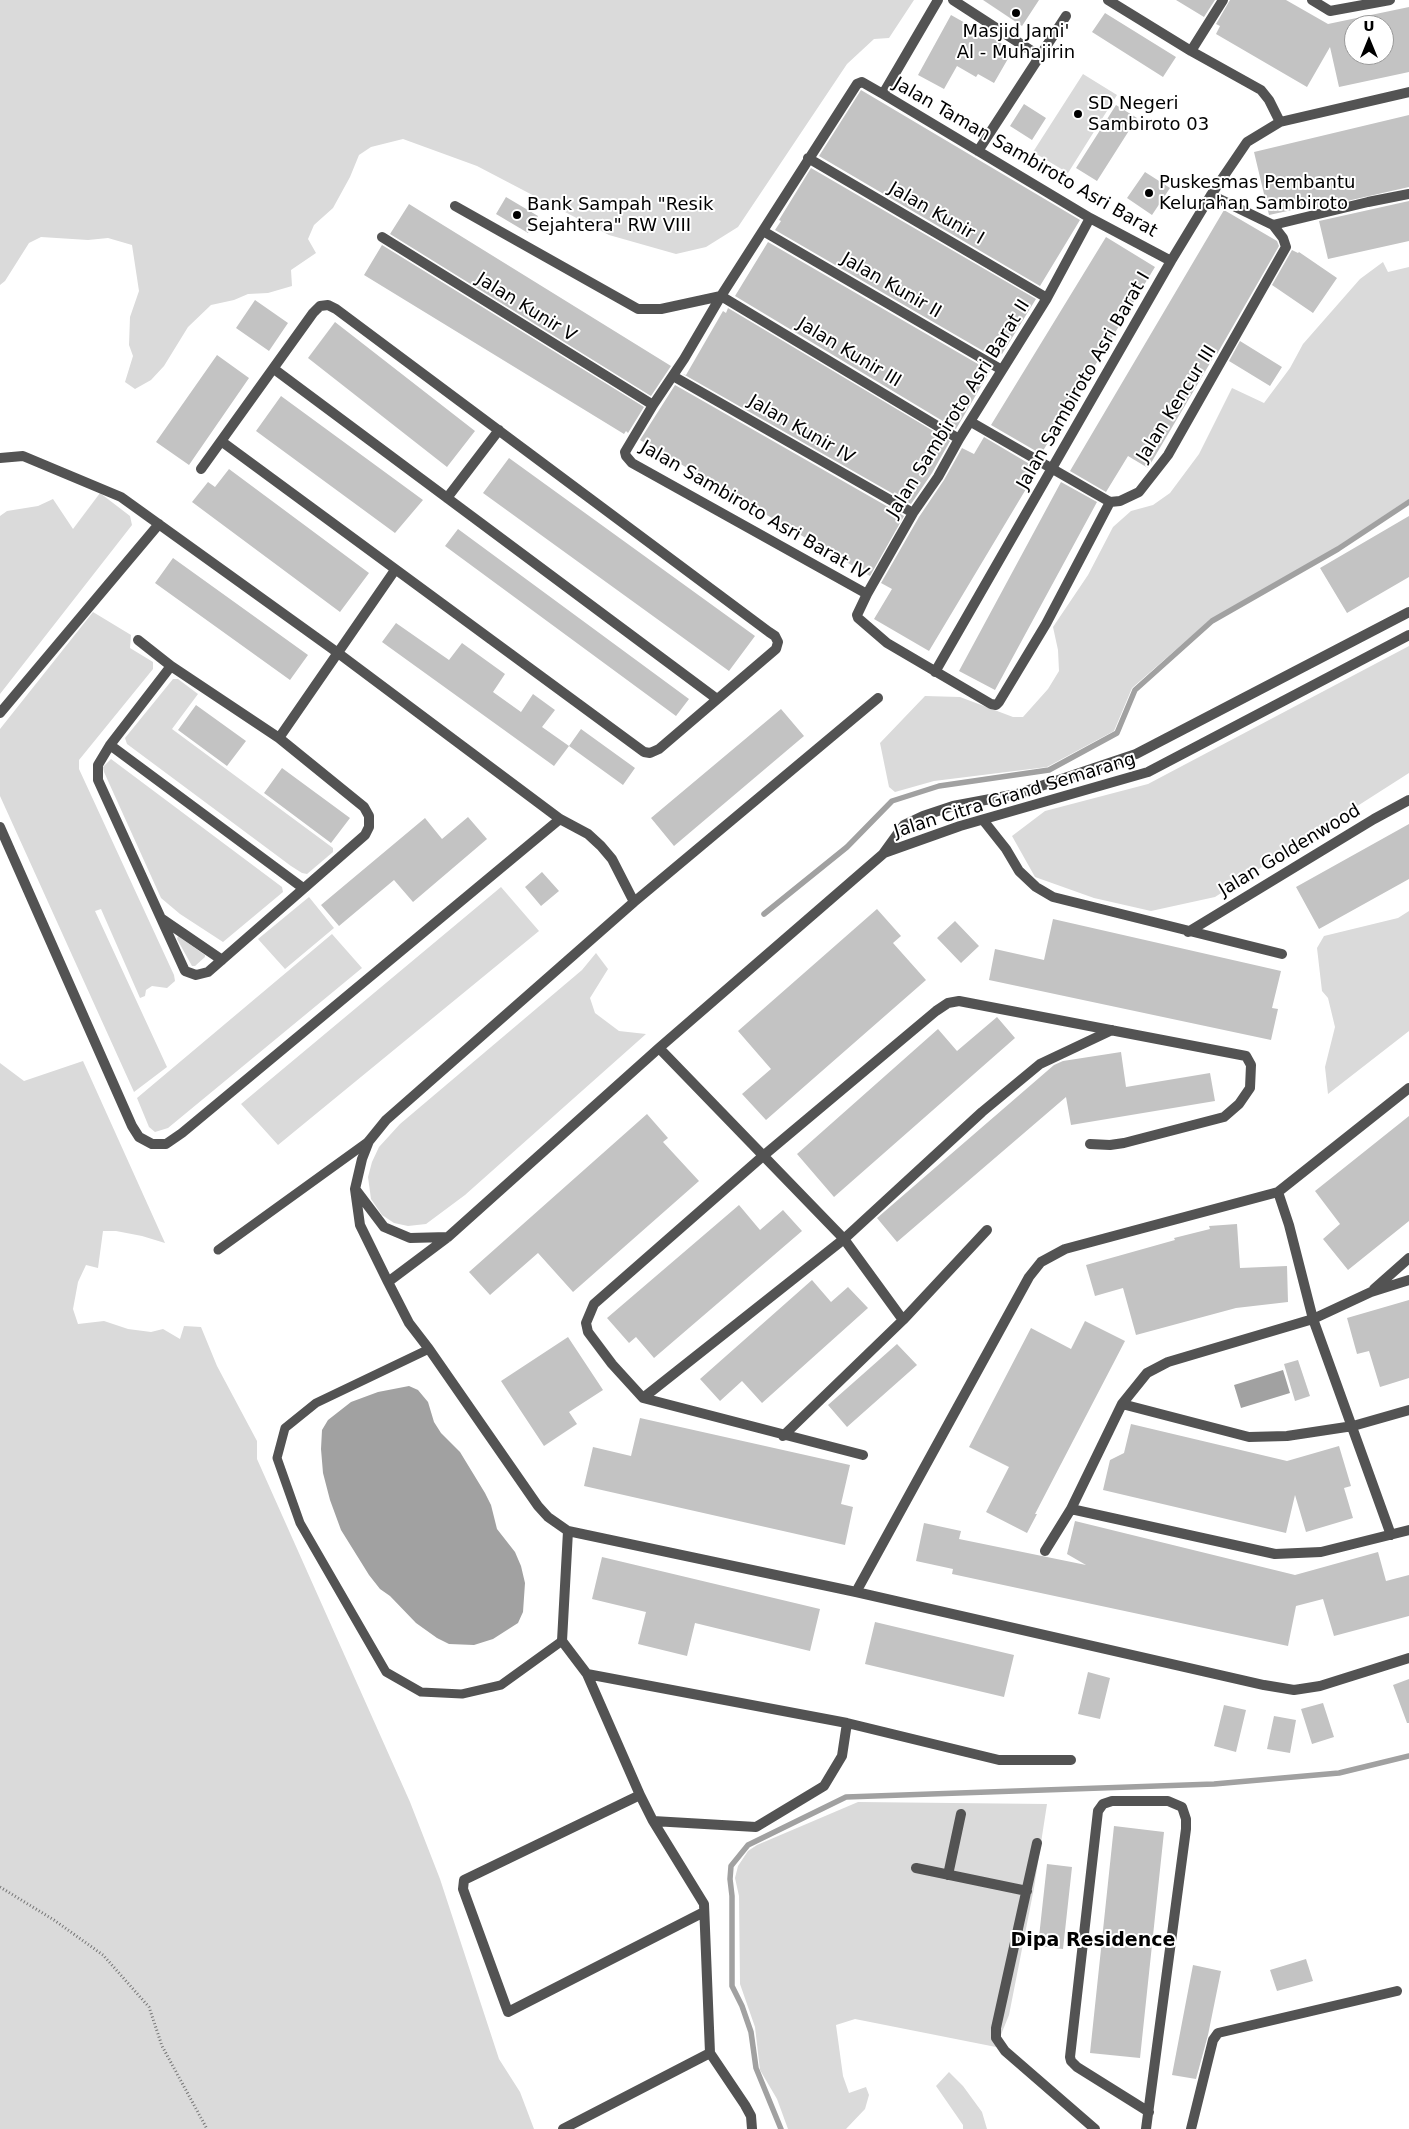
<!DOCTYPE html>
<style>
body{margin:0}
#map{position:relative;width:1409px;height:2129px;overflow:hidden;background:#fff;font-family:"DejaVu Sans",sans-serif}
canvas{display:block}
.north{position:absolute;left:1344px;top:15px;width:50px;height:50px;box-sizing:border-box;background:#fff;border:1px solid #999;border-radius:50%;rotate:0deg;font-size:14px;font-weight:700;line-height:20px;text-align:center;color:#000}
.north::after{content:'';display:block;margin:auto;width:18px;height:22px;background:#000;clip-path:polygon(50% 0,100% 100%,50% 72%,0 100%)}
</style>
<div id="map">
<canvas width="1409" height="2129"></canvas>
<div class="north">U</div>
</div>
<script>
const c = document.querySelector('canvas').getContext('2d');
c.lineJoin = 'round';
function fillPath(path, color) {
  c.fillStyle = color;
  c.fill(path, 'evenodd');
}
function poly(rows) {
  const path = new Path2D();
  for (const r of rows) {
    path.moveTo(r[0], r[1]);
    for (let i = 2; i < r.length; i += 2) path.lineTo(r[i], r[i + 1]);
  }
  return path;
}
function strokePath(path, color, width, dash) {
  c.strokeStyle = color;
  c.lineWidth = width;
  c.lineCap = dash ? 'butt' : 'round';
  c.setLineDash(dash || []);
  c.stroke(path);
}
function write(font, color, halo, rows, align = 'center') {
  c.font = font + ' "DejaVu Sans",sans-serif';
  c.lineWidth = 4;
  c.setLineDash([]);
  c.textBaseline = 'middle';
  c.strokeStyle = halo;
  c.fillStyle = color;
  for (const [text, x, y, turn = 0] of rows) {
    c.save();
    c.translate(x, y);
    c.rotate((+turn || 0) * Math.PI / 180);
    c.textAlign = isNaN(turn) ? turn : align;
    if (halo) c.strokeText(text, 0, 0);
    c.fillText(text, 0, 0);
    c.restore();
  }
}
const green = poly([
 [0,0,914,0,889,38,874,39,847,64,738,227,706,247,676,254,609,235,477,166,403,139,371,147,359,155,350,177,333,208,314,225,308,239,316,253,291,270,292,286,268,293,248,294,234,300,211,305,188,327,164,366,151,380,135,389,125,382,133,356,129,345,130,317,139,291,132,245,108,238,88,240,41,237,29,243,5,281,0,285],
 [1083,74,1117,95,1068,173,1033,152],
 [1383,262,1388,272,1409,267,1409,499,1337,547,1211,619,1132,688,1114,731,1047,767,934,781,895,792,889,787,880,743,925,696,960,697,1013,717,1023,717,1048,689,1059,671,1058,650,1053,627,1088,575,1113,527,1131,511,1153,505,1170,493,1199,454,1232,388,1264,403,1290,368,1303,344,1360,279],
 [100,493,130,516,132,525,0,694,0,516,7,511,38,506,53,499,73,529],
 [93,612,131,635,130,648,153,662,153,669,79,760,79,769,174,975,175,981,167,988,152,986,146,990,145,996,140,998,101,909,95,911,167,1067,134,1092,0,796,0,729],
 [1409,646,1409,773,1215,897,1151,911,1094,898,1035,877,1012,836,1045,811,1148,784],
 [173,679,178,679,198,694,172,729,333,848,333,852,307,874,302,873,291,866,127,744,125,738],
 [111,759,282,887,283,892,223,942,180,914,161,898,104,772,103,767],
 [501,887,539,931,278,1145,241,1104],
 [309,897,334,928,285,969,258,939],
 [1409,911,1409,1031,1328,1094,1325,1067,1335,1027,1328,998,1322,991,1317,948,1324,936,1398,918],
 [332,934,362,968,168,1128,155,1132,149,1127,137,1098],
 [178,936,205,955,205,957,195,966,192,966,177,939],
 [596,953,608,969,590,998,595,1013,619,1031,646,1034,465,1195,426,1224,408,1226,394,1223,382,1215,371,1199,368,1177,372,1162,379,1147,400,1124,582,970],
 [83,1061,165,1243,142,1236,116,1231,103,1231,98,1268,86,1265,78,1282,73,1309,78,1324,104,1321,128,1329,151,1332,163,1329,180,1339,184,1326,201,1327,217,1366,257,1441,257,1459,410,1802,440,1879,499,2059,520,2092,534,2129,0,2129,0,1063,24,1081],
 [858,1802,1047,1804,1034,1888,1009,2015,996,2047,855,2019,836,2025,843,2076,849,2093,866,2087,869,2095,865,2109,846,2129,788,2129,777,2099,760,2070,755,2027,740,1984,739,1896,735,1878,738,1866,748,1851,757,1845],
 [949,2072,963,2086,982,2112,987,2129,963,2129,963,2125,936,2086]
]);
const water = poly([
 [1283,1370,1290,1393,1241,1408,1234,1385],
 [409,1386,418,1390,428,1402,434,1422,441,1433,460,1452,485,1493,491,1505,497,1529,515,1552,521,1566,525,1583,523,1612,518,1623,493,1639,474,1645,449,1644,437,1638,416,1623,390,1596,380,1589,369,1575,341,1530,330,1500,323,1473,321,1449,322,1430,328,1420,351,1402,378,1392]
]);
const stream = poly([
 [764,914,847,847,892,801,939,786,1049,770,1117,733,1135,690,1212,621,1338,549,1409,502],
 [781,2129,756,2068,751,2032,742,2006,732,1986,732,1896,730,1879,731,1866,748,1845,846,1797,1214,1784,1339,1773,1409,1756]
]);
const building = poly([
 [983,0,1039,0,1022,26],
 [1176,0,1215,0,1204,17],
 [1230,0,1286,0,1328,24,1409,7,1409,72,1339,87,1330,47,1307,87,1216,34,1220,26,1216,24],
 [1354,24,1384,25,1384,55,1354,55],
 [1105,13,1176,57,1163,77,1092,32],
 [951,15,1013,50,994,83,978,74,976,77,957,66,944,89,918,75],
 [861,90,1080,220,1040,286,819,156],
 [1024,104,1046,118,1032,140,1010,126],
 [1116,105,1137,118,1097,181,1076,168],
 [1409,115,1409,187,1316,208,1315,205,1269,215,1254,152],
 [811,168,1036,299,1002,354,1001,353,997,359,775,230,781,221,779,220],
 [1145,172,1170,188,1152,215,1127,198],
 [506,197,538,216,528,233,496,214],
 [1409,201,1409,241,1328,259,1319,221],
 [409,204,671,366,651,396,390,234],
 [1224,210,1277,241,1279,246,1217,354,1216,353,1148,468,1128,456,1106,492,1070,471],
 [1106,237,1155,267,1041,454,991,425],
 [768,242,990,371,956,429,735,296],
 [382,245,644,407,628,433,626,431,624,434,364,275],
 [1292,250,1298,253,1299,252,1337,278,1313,313,1272,285],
 [255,300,288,323,269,351,236,328],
 [728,308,950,441,932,473,911,504,683,374,686,375,723,311,726,313],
 [335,322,475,431,447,467,308,358],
 [1240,341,1282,367,1270,386,1229,361],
 [217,355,249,378,189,465,156,442],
 [675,385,904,516,870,576,640,440],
 [281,396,423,500,395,533,256,431],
 [984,437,1038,469,929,651,874,619,892,589,881,583,919,517,944,480,962,448,974,454],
 [509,458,755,636,729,671,483,493],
 [229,469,369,573,340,612,192,502,208,482,215,487],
 [1061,482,1097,502,995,690,959,671],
 [1409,516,1409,577,1347,613,1320,568],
 [458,529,689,699,676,716,445,546],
 [173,558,308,655,290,680,155,583],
 [396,623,449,660,462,643,505,674,493,692,521,712,533,694,555,710,542,727,569,746,581,729,635,768,623,785,569,746,554,766,382,642],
 [196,705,246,741,227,766,178,730],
 [781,709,804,736,674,846,651,818],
 [282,768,350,818,331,843,264,793],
 [468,817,487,839,413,902,394,880,339,926,321,905,425,818,442,839],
 [1409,824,1409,879,1319,929,1296,887],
 [542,872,559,891,541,906,525,887],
 [877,909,901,936,893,943,926,980,766,1120,742,1094,771,1069,738,1031],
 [1053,919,1281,971,1272,1008,1278,1009,1271,1040,989,980,995,949,1044,960],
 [955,921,979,946,961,963,937,938],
 [997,1017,1015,1038,834,1197,797,1154,938,1029,957,1051],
 [1121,1052,1126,1087,1210,1073,1215,1101,1071,1125,1066,1097,897,1242,877,1218,1054,1065,1063,1061],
 [647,1114,668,1138,663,1142,699,1181,573,1292,538,1253,490,1295,469,1272],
 [1409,1116,1409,1221,1348,1270,1323,1239,1340,1224,1315,1191],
 [739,1205,760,1230,783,1210,802,1231,654,1358,636,1337,629,1343,607,1318],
 [1237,1224,1240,1268,1287,1266,1288,1302,1236,1308,1136,1335,1123,1288,1095,1296,1086,1265,1175,1240,1174,1238,1210,1229,1209,1226],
 [812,1280,831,1302,848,1287,868,1308,762,1403,742,1381,720,1401,700,1379],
 [1409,1300,1409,1378,1380,1387,1369,1351,1357,1354,1347,1318],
 [1085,1321,1125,1341,1035,1514,1037,1514,1027,1533,986,1512,1009,1467,969,1447,1031,1328,1071,1349],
 [568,1337,603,1390,569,1412,577,1424,544,1446,501,1381],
 [897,1344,917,1365,847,1427,828,1405],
 [1298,1360,1310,1396,1295,1401,1284,1364],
 [640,1418,850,1465,841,1504,853,1507,845,1545,584,1486,593,1447,631,1456],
 [1131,1424,1287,1461,1339,1446,1351,1486,1344,1488,1353,1518,1306,1532,1295,1495,1286,1533,1103,1490,1110,1460,1124,1453],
 [1075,1521,1295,1575,1378,1552,1386,1581,1409,1575,1409,1616,1334,1636,1323,1599,1296,1606,1288,1646,952,1574,953,1569,916,1561,924,1523,961,1531,959,1539,1086,1565,1067,1554],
 [602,1557,820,1609,810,1651,695,1623,687,1656,638,1644,646,1612,592,1599],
 [875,1622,1014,1655,1004,1697,865,1664],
 [1088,1672,1110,1678,1100,1719,1078,1714],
 [1409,1679,1409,1723,1407,1723,1393,1685],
 [1323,1703,1334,1737,1312,1744,1301,1709],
 [1224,1705,1246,1710,1236,1752,1214,1746],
 [1274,1716,1296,1720,1290,1753,1267,1749],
 [1114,1826,1164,1832,1140,2058,1090,2053],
 [1047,1864,1072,1867,1063,1949,1038,1946],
 [1306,1959,1313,1981,1277,1991,1270,1970],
 [1193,1965,1221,1971,1208,2035,1196,2079,1172,2075]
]);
const path = poly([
 [0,1887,54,1920,103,1955,149,2007,162,2046,207,2129]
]);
const lane = poly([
 [218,1250,369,1141],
 [429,1349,316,1403,285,1428,277,1458,300,1523,386,1672,421,1692,462,1694,501,1685,562,1641]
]);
const street = poly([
 [953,0,1041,57],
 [1108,0,1191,51,1261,90,1269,100,1280,122],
 [1312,0,1330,11,1390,0],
 [1191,51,1223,0],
 [883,94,938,0],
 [978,151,1066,16],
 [808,158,1047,298],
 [455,206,638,309,661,309,721,296,959,439],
 [1090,218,1047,298,959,439,938,477,913,513,867,594,857,615,858,618,887,643,991,704,996,705,999,702,1046,624,1110,502],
 [1273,225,1368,202,1409,194],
 [763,231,1002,370],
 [382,237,653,405],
 [274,369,717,699],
 [673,376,913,513],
 [971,422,1110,502,1120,501,1139,492,1168,455,1286,247,1283,238,1273,225,1211,195],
 [0,458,23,456,121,497,338,653,560,819,588,834,601,846,612,859,634,902],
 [201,469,313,313,320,306,328,305,336,309,769,632,775,636,778,642,776,649,659,749,650,753,644,752,221,441],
 [447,498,499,430],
 [867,594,632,463,626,456,625,452,653,405,684,359,721,296,857,84,862,82,883,94,1090,218,1171,261],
 [1409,612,1136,754,1017,794,953,806,923,816,904,825,883,854,659,1048,448,1237,388,1282,409,1323,429,1349,538,1506,548,1517,568,1531,856,1592,1264,1685,1294,1690,1320,1686,1409,1658],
 [138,640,171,666],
 [171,666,279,738,364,807,369,816,369,827,365,835,208,972,196,975,185,971,98,780,98,765,110,745,171,666],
 [935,672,1171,261,1211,195,1247,142,1280,122,1409,92],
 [0,713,159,524],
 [279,738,395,570],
 [110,745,303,888],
 [983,820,1006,849,1019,871,1036,887,1053,897,1282,954],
 [0,827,132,1126,139,1137,152,1144,166,1144,182,1133,560,819],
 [884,853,960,826,1148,772,1409,635],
 [162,919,222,960],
 [1188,932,1374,819,1409,800],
 [659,1048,844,1239,903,1320],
 [356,1190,384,1227,410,1238,448,1237],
 [1278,1192,1289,1225,1313,1319,1391,1535],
 [388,1282,360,1225,355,1189,362,1159,369,1141,386,1120,634,902,878,698],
 [1374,1289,1409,1258],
 [643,1398,844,1239,982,1112,1040,1064,1112,1030],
 [1122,1404,1249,1437,1287,1436,1353,1426,1409,1410],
 [783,1436,903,1320,987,1230],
 [863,1455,643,1398,612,1364,588,1332,586,1323,594,1304,763,1156,936,1011,948,1003,959,1001,1246,1056,1251,1065,1250,1088,1239,1104,1224,1117,1124,1143,1110,1145,1090,1144],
 [1071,1509,1275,1554,1321,1552,1409,1530],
 [568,1531,562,1641,587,1674,847,1723,999,1760,1071,1760],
 [1045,1551,1071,1509,1122,1404,1147,1373,1168,1362,1313,1319,1371,1292,1409,1280],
 [856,1592,1029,1277,1041,1262,1065,1249,1278,1192,1409,1088],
 [587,1674,640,1795,653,1821,756,1827,824,1786,842,1756,847,1723],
 [640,1795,464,1880,463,1889,508,2012,704,1912],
 [653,1821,704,1904,710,2053,745,2105,751,2116,752,2129],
 [1037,1843,996,2028,996,2038,1005,2051,1095,2129],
 [916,1868,1027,1891],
 [948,1875,961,1814],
 [563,2129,710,2053],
 [1146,2129,1186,1829,1186,1819,1182,1807,1168,1801,1112,1801,1103,1804,1098,1811,1070,2057,1071,2061,1077,2067,1149,2112],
 [1191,2129,1213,2040,1218,2033,1397,1991]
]);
const markers = [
 [1016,13,5,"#000"],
 [1078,114,5,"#000"],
 [1149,193,5,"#000"],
 [517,215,5,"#000"]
];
const poiNames = [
 ["Masjid Jami'",1016,32,"center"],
 ["Al - Muhajirin",1016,53,"center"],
 ["SD Negeri",1088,104],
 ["Sambiroto 03",1088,125],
 ["Puskesmas Pembantu",1159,183],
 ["Kelurahan Sambiroto",1159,204],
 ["Bank Sampah \"Resik",527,205],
 ["Sejahtera\" RW VIII",527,226]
];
const streetNames = [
 ["Jalan Taman Sambiroto Asri Barat",1025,158,30],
 ["Jalan Kunir I",936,214,30],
 ["Jalan Kunir II",891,286,30],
 ["Jalan Kunir V",526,308,32],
 ["Jalan Kunir III",849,353,31],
 ["Jalan Sambiroto Asri Barat I",1084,381,-60],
 ["Jalan Kencur III",1177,404,-58],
 ["Jalan Sambiroto Asri Barat II",959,409,-58],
 ["Jalan Kunir IV",801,430,30],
 ["Jalan Sambiroto Asri Barat IV",754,511,30],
 ["Jalan Citra Grand Semarang",1015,796,-17],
 ["Jalan Goldenwood",1290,851,-31]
];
const neighbourhoodNames = [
 ["Dipa Residence",1093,1941]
];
fillPath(green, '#dadada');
fillPath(water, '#a1a1a1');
strokePath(stream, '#a1a1a1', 5.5);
fillPath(building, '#c3c3c3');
strokePath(path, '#757575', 3, [1, 2.5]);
strokePath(lane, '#535353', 9);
strokePath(street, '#535353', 10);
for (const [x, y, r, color] of markers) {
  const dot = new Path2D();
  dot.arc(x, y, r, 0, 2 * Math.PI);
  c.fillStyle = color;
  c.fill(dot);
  strokePath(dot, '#fff', 2);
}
write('18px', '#000', '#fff', poiNames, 'left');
write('18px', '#000', '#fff', streetNames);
write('bold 19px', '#000', '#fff', neighbourhoodNames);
</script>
